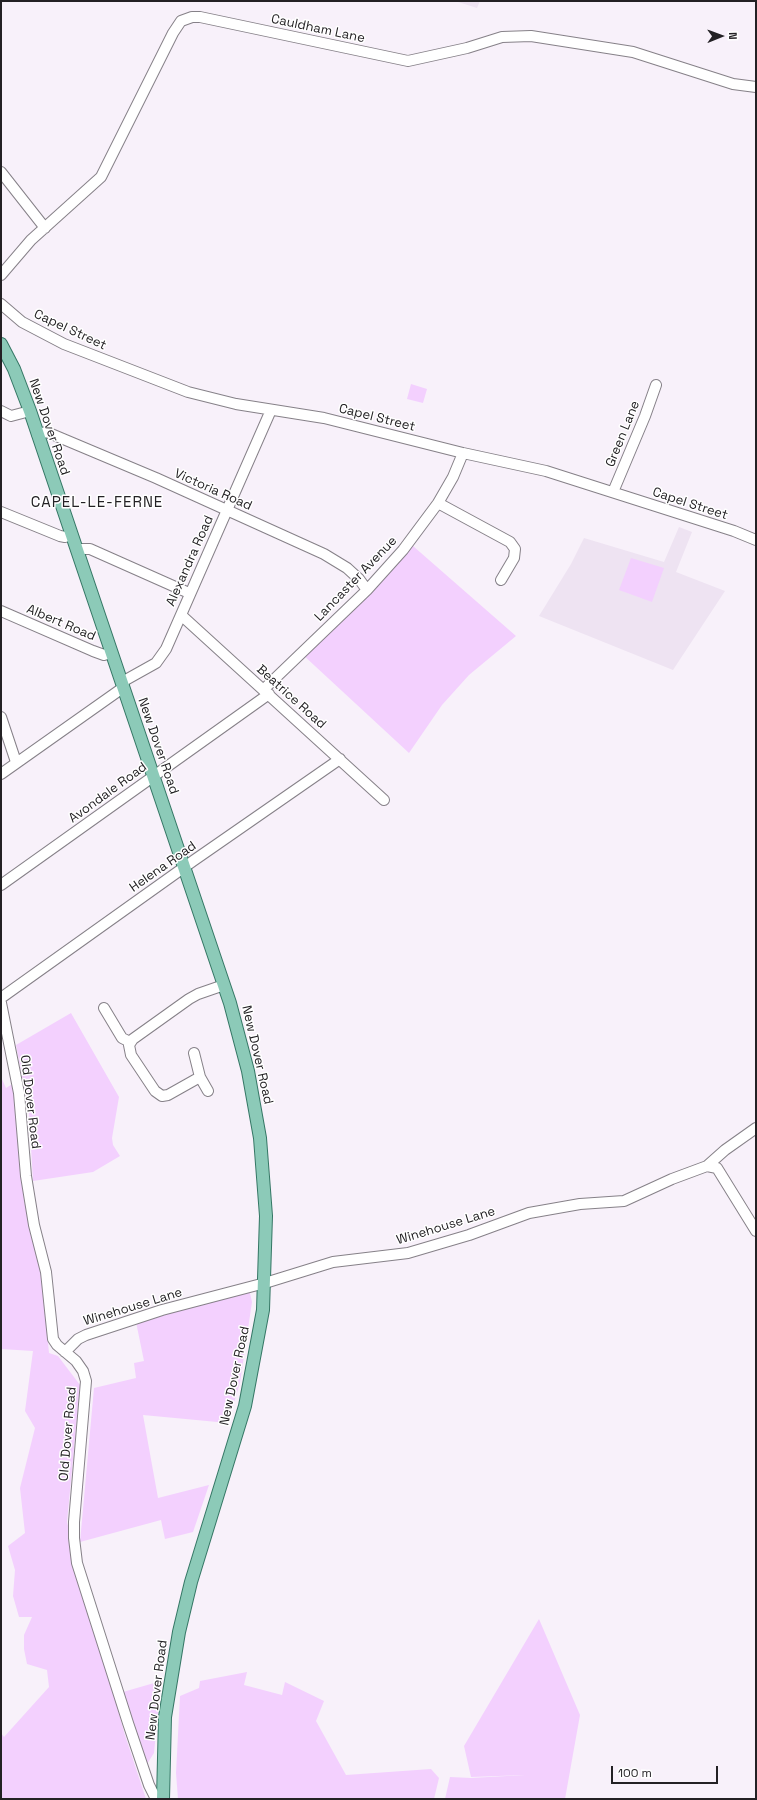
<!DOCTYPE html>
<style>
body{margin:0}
#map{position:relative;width:757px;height:1800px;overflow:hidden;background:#f8f1fa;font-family:"Space Grotesk",sans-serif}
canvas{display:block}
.frame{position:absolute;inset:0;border:2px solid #232124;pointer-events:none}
.north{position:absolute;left:701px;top:16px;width:40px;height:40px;-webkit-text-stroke:3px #fff;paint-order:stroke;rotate:89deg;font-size:11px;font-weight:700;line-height:16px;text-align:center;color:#232124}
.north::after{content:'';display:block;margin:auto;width:14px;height:18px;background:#232124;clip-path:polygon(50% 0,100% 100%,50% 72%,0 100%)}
.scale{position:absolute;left:611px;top:1766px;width:107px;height:18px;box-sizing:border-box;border:2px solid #232124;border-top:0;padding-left:5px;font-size:12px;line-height:14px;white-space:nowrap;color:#232124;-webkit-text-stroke:3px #fff;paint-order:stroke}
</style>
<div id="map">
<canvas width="757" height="1800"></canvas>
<div class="frame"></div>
<div class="north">N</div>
<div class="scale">100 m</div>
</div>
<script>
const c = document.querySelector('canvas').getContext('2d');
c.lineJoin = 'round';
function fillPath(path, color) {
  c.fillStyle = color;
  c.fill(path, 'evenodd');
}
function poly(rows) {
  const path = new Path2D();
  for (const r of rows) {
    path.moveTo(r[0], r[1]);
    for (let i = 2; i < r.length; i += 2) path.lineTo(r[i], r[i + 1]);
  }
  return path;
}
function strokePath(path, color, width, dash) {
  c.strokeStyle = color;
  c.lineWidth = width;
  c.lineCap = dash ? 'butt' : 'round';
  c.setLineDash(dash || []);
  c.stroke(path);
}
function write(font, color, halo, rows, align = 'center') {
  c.font = font + ' "Space Grotesk",sans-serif';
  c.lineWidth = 3;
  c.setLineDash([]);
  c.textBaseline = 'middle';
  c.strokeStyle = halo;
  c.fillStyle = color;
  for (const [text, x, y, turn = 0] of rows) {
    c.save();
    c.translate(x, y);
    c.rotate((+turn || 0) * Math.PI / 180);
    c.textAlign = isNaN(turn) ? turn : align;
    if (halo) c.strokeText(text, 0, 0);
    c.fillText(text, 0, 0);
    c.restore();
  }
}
const built = poly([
 [455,1,480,1,477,8],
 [679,527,692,532,676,572,725,591,673,670,539,616,571,564,584,538,664,562]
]);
const green = poly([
 [411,384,427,389,423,403,407,399],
 [413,546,516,636,469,675,442,705,409,753,302,654],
 [631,558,664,568,652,602,619,590],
 [71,1013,119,1097,112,1138,113,1145,120,1156,93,1172,33,1181,29,1113,16,1045],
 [1,1077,6,1088,14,1083,15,1086,18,1138,24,1201,40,1260,49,1353,58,1356,80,1385,67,1522,124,1732,146,1799,1,1799,1,1733,4,1737,49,1687,47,1670,27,1664,24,1649,24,1635,32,1617,19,1617,13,1596,15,1570,8,1546,25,1533,20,1488,35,1428,25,1411,33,1351,1,1349],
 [249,1289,252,1302,240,1383,228,1423,143,1415,158,1498,209,1485,193,1532,165,1539,161,1520,80,1542,94,1388,136,1378,134,1363,144,1361,136,1322],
 [539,1619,580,1715,565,1799,445,1799,450,1777,471,1778,525,1775,471,1777,464,1746],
 [247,1672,244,1685,282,1695,285,1682,324,1701,316,1721,346,1775,431,1769,439,1778,434,1799,178,1799,176,1773,180,1696,199,1688,200,1681],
 [161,1681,154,1753,147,1764,123,1692]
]);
const minor = poly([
 [1,172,45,228],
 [1,275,31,240,101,177,173,33,181,21,192,17,200,17,408,61,467,48,502,37,531,36,633,52,733,84,756,87],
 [1,304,22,322,64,344,188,392,236,404,324,418,463,453,546,471,734,531,756,540],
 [1,411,11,416,30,411],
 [37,434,47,432,49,433,156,478,324,554,347,568,359,579,367,590],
 [613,492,645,416,656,385],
 [438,503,510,542,515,549,514,558,501,580],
 [1,512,60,536,65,537,71,534],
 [77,551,82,549,90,549,189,593],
 [1,611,93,651,104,655,111,653],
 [181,615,384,800],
 [122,682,156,663,166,649,271,410],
 [264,689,367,590,403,550,438,503,453,477,463,453],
 [1,717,16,762],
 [1,774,124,687],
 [1,885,269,694],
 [1,998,193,861,340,759],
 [1,1003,19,1093,26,1176,34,1225,46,1272,53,1339,57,1345,76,1361,83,1371,86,1381,74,1522,74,1538,77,1563,128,1723,149,1785,156,1799],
 [104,1008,122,1038,130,1042],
 [194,1053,200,1077,168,1095,162,1096,155,1091,131,1055,129,1045,133,1039,189,999,198,994,224,985],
 [200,1077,208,1091],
 [707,1166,717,1168,756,1231],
 [65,1352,78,1339,86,1335,162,1310,265,1283,333,1262,408,1253,469,1235,529,1213,580,1204,624,1201,672,1179,707,1166,725,1150,756,1128]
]);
const major = poly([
 [1,344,14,369,30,411,230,1003,248,1071,260,1138,266,1216,263,1310,245,1406,191,1582,179,1632,165,1717,163,1799]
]);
const streetNames = [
 ["Cauldham Lane",318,29,12],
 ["Capel Street",70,330,25],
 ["Capel Street",377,418,14],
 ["New Dover Road",49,427,71],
 ["Green Lane",623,434,-68],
 ["Victoria Road",213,490,24],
 ["Capel Street",690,504,18],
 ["Alexandra Road",190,561,-66],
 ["Lancaster Avenue",356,579,-46],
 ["Albert Road",61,623,23],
 ["Beatrice Road",291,697,42],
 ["New Dover Road",158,746,71],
 ["Avondale Road",108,793,-36],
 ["Helena Road",163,867,-35],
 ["New Dover Road",257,1055,77],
 ["Old Dover Road",30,1102,83],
 ["Winehouse Lane",446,1226,-17],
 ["Winehouse Lane",133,1307,-17],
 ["New Dover Road",235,1376,-78],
 ["Old Dover Road",68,1434,-85],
 ["New Dover Road",157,1690,-83]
];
const quarterNames = [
 ["CAPEL-LE-FERNE",97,503]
];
fillPath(built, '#eee3f2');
fillPath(green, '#f3d0fe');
strokePath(minor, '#868188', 12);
strokePath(major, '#357765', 14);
strokePath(minor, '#fff', 10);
strokePath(major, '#8ccab8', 12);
write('13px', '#232124', '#fff', streetNames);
c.letterSpacing = '1px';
write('15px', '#232124', '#fff', quarterNames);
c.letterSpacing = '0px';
</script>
